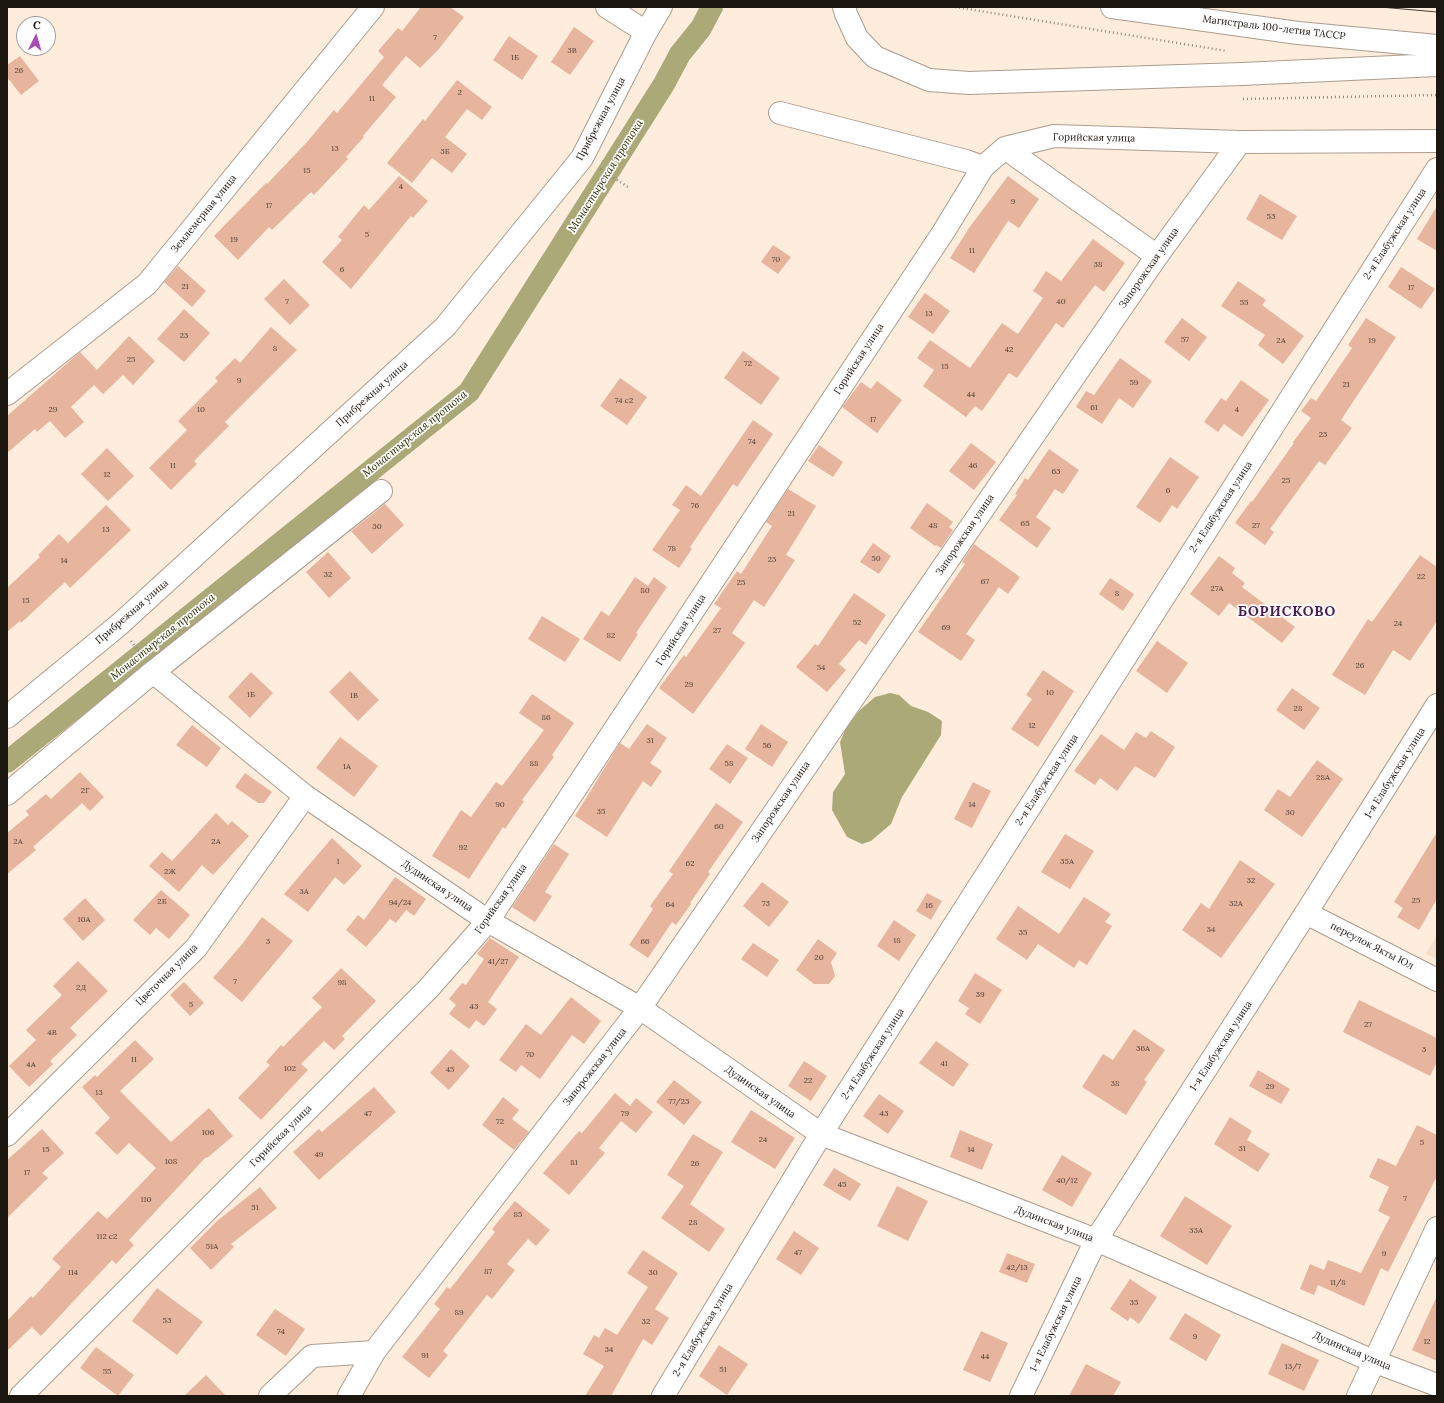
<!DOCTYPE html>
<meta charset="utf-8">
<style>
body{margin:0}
#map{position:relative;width:1444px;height:1403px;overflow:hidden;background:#feeddd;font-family:Lora,serif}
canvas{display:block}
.frame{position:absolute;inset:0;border:8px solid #1c1611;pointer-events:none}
.north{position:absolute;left:16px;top:16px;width:40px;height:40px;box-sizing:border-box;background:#fdfdfd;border:1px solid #a3a19f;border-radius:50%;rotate:5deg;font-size:11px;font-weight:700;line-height:16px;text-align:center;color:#1c1611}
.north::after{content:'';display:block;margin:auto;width:14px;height:18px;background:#aa4cb6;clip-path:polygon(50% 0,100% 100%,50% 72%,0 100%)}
</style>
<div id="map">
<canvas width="1444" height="1403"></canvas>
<div class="frame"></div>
<div class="north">С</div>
</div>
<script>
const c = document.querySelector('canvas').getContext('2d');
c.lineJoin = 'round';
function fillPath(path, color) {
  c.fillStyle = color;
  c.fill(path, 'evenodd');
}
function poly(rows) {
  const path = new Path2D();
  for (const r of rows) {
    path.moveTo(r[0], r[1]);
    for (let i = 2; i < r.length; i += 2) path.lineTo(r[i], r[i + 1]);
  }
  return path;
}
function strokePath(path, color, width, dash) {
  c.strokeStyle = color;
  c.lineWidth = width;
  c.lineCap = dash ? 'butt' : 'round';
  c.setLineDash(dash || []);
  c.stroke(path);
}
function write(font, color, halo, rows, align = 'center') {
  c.font = font + ' Lora,serif';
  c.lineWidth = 3.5;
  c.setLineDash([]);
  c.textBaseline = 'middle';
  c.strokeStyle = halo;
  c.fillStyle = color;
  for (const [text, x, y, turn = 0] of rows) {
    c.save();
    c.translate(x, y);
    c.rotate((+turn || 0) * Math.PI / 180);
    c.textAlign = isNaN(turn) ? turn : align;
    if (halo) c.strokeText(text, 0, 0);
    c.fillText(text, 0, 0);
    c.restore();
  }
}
const built = poly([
 [1437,935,1437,959,1426,954]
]);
const water = poly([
 [890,693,899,695,911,706,928,712,942,721,941,735,902,797,891,824,871,841,862,844,847,837,832,810,833,792,845,774,840,742,847,726,860,710,875,697]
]);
const canal = poly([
 [7,762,469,392,664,84,680,54,701,28,712,7]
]);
const building = poly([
 [421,7,450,7,464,17,438,50,420,68,406,56,382,85,396,97,363,136,364,137,346,157,348,159,314,195,311,192,272,230,269,227,238,260,214,236,266,183,267,184,307,142,334,110,337,113,384,57,378,51,398,28,402,31],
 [574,27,594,41,570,75,551,62],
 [509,36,538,56,522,80,493,60],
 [20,56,39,81,21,95,7,77,7,65],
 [457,80,492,107,482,120,467,109,445,137,467,154,452,173,432,158,412,183,387,163,423,119,425,121],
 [399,176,428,201,413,218,411,216,351,289,322,262,342,240,338,237,364,205,369,210],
 [1008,176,1039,199,1019,228,1008,221,974,273,950,258,969,228],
 [1260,194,1297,216,1282,240,1246,219],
 [1437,206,1437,251,1417,239],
 [1093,239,1125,263,1104,292,1095,285,1063,328,1056,323,1017,378,1009,373,982,411,975,406,966,417,923,386,934,370,917,358,930,340,970,368,1002,323,1018,334,1043,298,1033,291,1046,271,1061,281],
 [773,245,791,257,778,274,761,262],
 [178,266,206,291,192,307,164,282],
 [1401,267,1435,289,1421,309,1388,287],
 [284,279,310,305,290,325,264,299],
 [1238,281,1266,300,1262,305,1304,336,1283,364,1258,345,1265,335,1221,306],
 [925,293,950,311,933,334,908,317],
 [184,309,210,333,184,362,157,339],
 [1182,318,1207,337,1189,361,1164,342],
 [1366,318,1396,337,1341,420,1352,428,1325,465,1319,461,1270,529,1274,532,1265,545,1235,523,1251,501,1252,502,1294,443,1293,442,1311,418,1301,411,1311,398,1316,401,1352,348,1348,345],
 [271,327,297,350,225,422,229,426,194,461,197,464,171,490,149,468,187,430,178,421,218,381,215,378,235,358,240,363],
 [129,336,155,361,133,385,123,375,103,394,94,385,71,407,84,422,65,438,50,421,37,432,35,429,7,453,7,416,80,352,97,370],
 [743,351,780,378,761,405,724,378],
 [1120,358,1152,381,1133,408,1119,398,1102,424,1076,407,1086,391,1094,395],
 [620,378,647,397,627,425,600,406],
 [1241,380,1269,400,1242,437,1224,424,1218,432,1204,422,1221,398,1226,401],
 [877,381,902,400,877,433,842,407,861,382,871,389],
 [753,420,773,434,737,487,733,484,690,547,692,549,679,568,652,550,680,510,672,505,686,485,701,496],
 [971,443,996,462,974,490,949,471],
 [819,445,843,462,833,477,808,461],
 [107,448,134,476,108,501,81,474],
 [1049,449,1079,470,1063,494,1055,489,1036,517,1051,528,1037,548,999,520,1017,495,1015,494,1025,478,1028,480],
 [1170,457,1199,477,1177,509,1172,505,1160,523,1136,507],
 [788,489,816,506,786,555,795,560,764,607,754,600,732,633,745,643,693,714,659,688,684,655,686,657,721,608,714,604,737,571,741,574,772,526,766,522],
 [927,503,953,522,949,527,953,530,941,548,936,545,935,546,910,528],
 [385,504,404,525,372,554,351,531],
 [106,505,131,530,70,588,65,582,21,623,20,621,7,632,7,588,40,557,38,555,59,534,68,543],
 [873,543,891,556,879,574,860,562],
 [974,544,1020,577,1008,594,999,587,966,634,975,640,961,661,918,632,965,564,962,562],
 [328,552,351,578,329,598,306,572],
 [1420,555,1437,567,1437,621,1410,661,1393,650,1365,695,1332,675,1368,619,1372,622],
 [1219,556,1235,568,1232,573,1245,583,1242,587,1295,627,1282,643,1229,603,1219,616,1190,594],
 [635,577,648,586,654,577,667,587,636,633,638,634,620,662,583,639,601,611,609,616],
 [1110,578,1134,594,1123,611,1099,594],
 [854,593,886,615,866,645,859,640,839,664,846,670,827,692,796,667,815,644,818,646],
 [542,616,580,639,565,662,528,639],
 [1157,641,1188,663,1167,693,1136,671],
 [1043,670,1074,691,1038,747,1011,729,1032,699,1026,695],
 [350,671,379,700,358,721,329,692],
 [251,672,273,693,250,718,228,697],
 [1292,688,1320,708,1304,730,1276,710],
 [532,694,574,723,552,755,554,757,522,800,524,801,505,829,503,827,469,879,432,856,461,810,471,817,496,782,502,786,544,730,519,713],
 [647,724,667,738,650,763,662,771,651,787,643,781,607,837,575,816,620,743,629,749],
 [761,724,788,742,772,767,745,749],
 [192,725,221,748,207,767,176,745],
 [1151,731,1175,747,1155,778,1135,766,1117,791,1100,778,1095,785,1074,771,1101,734,1124,750,1136,732,1146,738],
 [340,737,378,766,354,797,316,768],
 [727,744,748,758,730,784,709,769],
 [1317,760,1343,779,1302,837,1264,810,1278,789,1290,797],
 [80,772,104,797,90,811,82,803,33,847,36,850,7,874,7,833,29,815,26,811,46,794,51,799],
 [245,773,272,792,264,803,258,803,235,787],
 [973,782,991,791,972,828,954,819],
 [716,803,743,822,708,872,710,874,690,903,691,904,676,925,672,922,648,958,629,945,653,909,650,906,673,874,669,871],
 [216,813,228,825,232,821,249,836,213,875,202,865,179,892,149,866,162,852,172,861],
 [1437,832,1437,899,1419,930,1397,917,1403,908,1394,902],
 [1065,834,1094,851,1070,889,1041,872],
 [332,838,362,866,344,885,335,877,308,912,284,894],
 [554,844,569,854,545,892,552,896,535,922,512,907],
 [1240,860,1275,884,1221,958,1182,930,1201,903,1209,909],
 [395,877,426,899,414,916,406,910,396,923,390,919,366,947,346,930,358,915,364,920],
 [762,882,789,902,769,927,743,906],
 [161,890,190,915,169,939,156,928,150,935,133,920],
 [927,893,942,901,931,920,916,911],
 [1084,897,1111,914,1105,922,1112,926,1087,965,1079,960,1074,968,1038,944,1027,960,996,939,1018,906,1059,934],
 [85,898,105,920,83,941,63,919],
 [262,917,293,941,242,1002,213,978,243,943],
 [894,920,916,935,899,961,877,946],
 [490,938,519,957,488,1002,497,1009,484,1026,476,1020,469,1029,449,1014,456,1005,449,999,462,983,466,985,484,959,477,954],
 [818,939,837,953,831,962,835,976,829,984,814,984,796,970],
 [753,943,779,960,767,977,741,959],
 [78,961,108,991,70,1028,77,1035,50,1061,53,1064,29,1087,9,1066,36,1040,26,1030,62,995,53,986],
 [341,968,376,1001,342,1036,345,1039,334,1050,324,1041,301,1064,308,1070,261,1120,238,1098,270,1065,266,1062,281,1045,283,1047,322,1007,312,998],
 [975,973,1002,990,980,1024,965,1014,969,1008,958,1001],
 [184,982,204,1003,190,1016,170,995],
 [571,997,601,1021,584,1044,572,1035,540,1079,521,1065,516,1072,499,1060,526,1024,541,1035],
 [1359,1000,1437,1038,1437,1062,1430,1076,1343,1032],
 [1134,1029,1165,1050,1144,1080,1147,1082,1126,1115,1082,1087,1103,1054,1113,1060],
 [135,1040,154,1059,120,1091,171,1142,209,1108,233,1136,207,1158,206,1157,129,1240,134,1245,116,1264,112,1260,41,1336,32,1327,7,1351,7,1321,31,1296,33,1298,61,1267,52,1259,98,1211,107,1219,156,1168,129,1143,117,1155,95,1133,110,1118,82,1087,95,1075,97,1077],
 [936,1041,969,1064,953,1087,919,1063],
 [451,1049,470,1066,449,1090,430,1073],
 [804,1061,827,1076,811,1101,788,1086],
 [1258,1070,1290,1089,1281,1104,1249,1086],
 [674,1080,702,1102,684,1125,656,1102],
 [374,1087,396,1112,319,1180,293,1152,319,1129,322,1132],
 [615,1093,630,1106,636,1098,653,1112,636,1133,621,1121,599,1148,605,1153,569,1195,543,1173,579,1131,582,1133],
 [879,1094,904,1111,888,1134,863,1116],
 [503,1097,519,1110,512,1119,529,1132,514,1150,482,1125],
 [751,1110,795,1138,775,1169,731,1142],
 [1230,1117,1252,1131,1247,1140,1270,1154,1258,1172,1214,1144],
 [1417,1125,1437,1135,1437,1176,1388,1272,1381,1268,1364,1306,1318,1285,1314,1295,1300,1289,1310,1264,1324,1270,1328,1260,1361,1273,1390,1217,1378,1211,1389,1187,1369,1177,1378,1158,1396,1166],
 [42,1129,64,1153,42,1173,48,1178,7,1218,7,1160],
 [960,1130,993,1144,982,1170,950,1157],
 [693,1134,723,1152,690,1204,725,1229,709,1252,661,1218,684,1186,667,1175],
 [1062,1155,1092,1173,1072,1207,1042,1190],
 [834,1168,861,1184,850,1201,823,1185],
 [897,1186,928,1201,908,1241,877,1226],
 [260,1187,277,1208,231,1244,234,1247,211,1270,190,1248,217,1221],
 [1185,1196,1232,1226,1207,1265,1160,1236],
 [515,1201,550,1230,536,1246,528,1239,507,1264,515,1270,492,1299,487,1295,443,1351,448,1355,429,1378,402,1357,440,1309,434,1304,447,1287,450,1289,495,1232,492,1229],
 [794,1231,819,1248,801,1275,776,1259],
 [643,1250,678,1273,655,1309,669,1318,652,1345,643,1339,611,1396,585,1396,604,1366,583,1354,594,1335,599,1338,605,1328,617,1335,648,1287,627,1273],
 [1007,1253,1035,1264,1027,1283,999,1272],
 [1130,1279,1157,1297,1139,1324,1130,1317,1128,1321,1110,1309],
 [157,1288,203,1322,177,1355,132,1321],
 [1437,1296,1437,1361,1412,1350],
 [275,1309,305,1329,286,1356,256,1335],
 [1185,1313,1221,1335,1206,1361,1169,1339],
 [981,1331,1008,1343,990,1382,963,1370],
 [1282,1343,1319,1360,1304,1391,1268,1374],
 [719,1345,748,1364,727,1395,699,1376],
 [96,1347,134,1375,118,1396,80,1368],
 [1086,1364,1121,1382,1113,1396,1069,1396],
 [206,1375,226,1396,184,1396]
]);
const path = poly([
 [955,7,1227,51],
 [1243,99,1437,95],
 [600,169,628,187],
 [131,641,141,655]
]);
const minor = poly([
 [607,7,646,32],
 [780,113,966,161,983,167],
 [1005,148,1157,256],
 [7,394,147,284,373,7],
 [153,672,305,796,488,921,640,1008,821,1134,1096,1240,1373,1361,1437,1385],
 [7,717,120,624,445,327,582,158,646,32,661,7],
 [7,794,153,672,381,491],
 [1306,913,1437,980],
 [7,1135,196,948,305,796],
 [21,1396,428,989,488,921,944,231,983,167,1005,148,1054,136,1240,142,1437,141],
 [270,1396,312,1356,374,1352,640,1008,1157,256,1240,142],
 [349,1396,374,1352],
 [663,1396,821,1134,1437,169],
 [1021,1396,1096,1240,1306,913,1437,705],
 [1358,1396,1437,1228]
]);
const major = poly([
 [844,7,846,14,857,38,875,57,929,80,969,83,1242,74,1437,65],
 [1112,7,1298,33,1437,46]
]);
const tram = poly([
 [1380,7,1437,12]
]);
const numberNames = [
 ["7",435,38],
 ["3В",572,51],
 ["1Б",515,58],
 ["26",19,71],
 ["2",460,93],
 ["11",372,99],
 ["13",335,149],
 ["3Б",445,152],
 ["15",307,171],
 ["4",401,187],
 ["9",1013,202],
 ["17",269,206],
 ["53",1271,217],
 ["5",367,235],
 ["19",234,240],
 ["11",972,251],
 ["70",776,260],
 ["38",1098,265],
 ["6",342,270],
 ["21",185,287],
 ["17",1411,288],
 ["7",287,302],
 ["40",1061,302],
 ["55",1244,303],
 ["13",929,314],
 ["23",184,336],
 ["57",1185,340],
 ["2А",1281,341],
 ["19",1372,341],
 ["8",275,349],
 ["42",1009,350],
 ["25",131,360],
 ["72",748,364],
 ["15",945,367],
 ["9",239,381],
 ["59",1134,383],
 ["21",1346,385],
 ["44",971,395],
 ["74 с2",624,401],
 ["61",1094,408],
 ["29",53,410],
 ["10",201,410],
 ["4",1237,410],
 ["17",873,420],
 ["23",1323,435],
 ["74",752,442],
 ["11",173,466],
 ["46",973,466],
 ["63",1056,472],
 ["12",107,475],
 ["25",1286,481],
 ["6",1168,491],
 ["76",695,506],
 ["21",791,514],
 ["65",1025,524],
 ["48",933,526],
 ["27",1256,526],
 ["30",377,527],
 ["13",106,530],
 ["78",672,549],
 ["50",876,559],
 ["23",772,560],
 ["14",64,561],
 ["32",328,575],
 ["22",1421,577],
 ["67",985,582],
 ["25",741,583],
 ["27А",1217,589],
 ["80",645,591],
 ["8",1117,594],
 ["15",26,601],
 ["52",857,623],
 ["24",1398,624],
 ["69",946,628],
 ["27",717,631],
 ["82",611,636],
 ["26",1360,666],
 ["54",821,668],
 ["29",689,685],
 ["10",1050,693],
 ["1Б",251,695],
 ["1В",354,696],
 ["28",1298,709],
 ["86",546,718],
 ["12",1032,726],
 ["31",650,741],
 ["56",767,746],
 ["88",534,764],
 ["58",729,764],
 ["1А",347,767],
 ["28А",1323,778],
 ["2Г",85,791],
 ["90",500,805],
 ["14",972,805],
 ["35",601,812],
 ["30",1290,813],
 ["60",719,827],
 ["2А",18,842],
 ["2А",216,842],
 ["92",463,848],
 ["1",338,862],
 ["35А",1067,862],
 ["62",690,864],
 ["2Ж",170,872],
 ["32",1251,881],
 ["3А",304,892],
 ["25",1416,901],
 ["2Б",162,902],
 ["94/24",400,903],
 ["73",766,904],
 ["32А",1236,904],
 ["64",670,905],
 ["16",929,906],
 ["10А",84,920],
 ["34",1211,930],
 ["35",1023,933],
 ["18",897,941],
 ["3",268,942],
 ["66",645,942],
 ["20",819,958],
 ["41/27",498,962],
 ["7",235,982],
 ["98",342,983],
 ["2Д",81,988],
 ["39",980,995],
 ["5",191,1005],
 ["43",474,1007],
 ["27",1368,1025],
 ["4В",52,1033],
 ["36А",1143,1049],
 ["3",1424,1050],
 ["70",530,1055],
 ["11",134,1060],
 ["41",944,1064],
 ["4А",31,1065],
 ["102",290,1069],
 ["45",450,1070],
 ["22",808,1081],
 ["38",1115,1084],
 ["29",1270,1087],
 ["13",99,1093],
 ["77/23",679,1102],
 ["47",368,1114],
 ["79",625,1114],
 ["43",884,1114],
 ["72",500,1122],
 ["106",208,1133],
 ["24",763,1140],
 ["5",1422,1143],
 ["31",1242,1149],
 ["15",46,1150],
 ["14",971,1150],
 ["49",319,1155],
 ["108",171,1162],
 ["81",574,1163],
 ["26",695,1164],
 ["17",27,1173],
 ["40/12",1067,1181],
 ["45",842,1185],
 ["7",1405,1199],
 ["110",146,1200],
 ["51",255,1208],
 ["85",518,1215],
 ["28",693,1223],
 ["33А",1196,1231],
 ["112 с2",107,1237],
 ["51А",212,1247],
 ["47",798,1253],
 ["9",1384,1254],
 ["42/13",1017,1268],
 ["87",488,1272],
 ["114",73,1273],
 ["30",653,1273],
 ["11/8",1338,1283],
 ["35",1134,1303],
 ["89",459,1313],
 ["53",167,1321],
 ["32",646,1322],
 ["74",281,1332],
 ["9",1195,1337],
 ["12",1427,1342],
 ["34",609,1350],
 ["91",425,1356],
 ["44",985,1357],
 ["13/7",1293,1367],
 ["51",723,1370],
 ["55",107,1372]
];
const streetNames = [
 ["Магистраль 100-летия ТАССР",1274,28,7],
 ["Прибрежная улица",601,119,-62],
 ["Горийская улица",1094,138,1],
 ["Землемерная улица",204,214,-51],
 ["2-я Елабужская улица",1395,234,-57],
 ["Запорожская улица",1149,268,-55],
 ["Горийская улица",859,359,-57],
 ["Прибрежная улица",372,394,-42],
 ["2-я Елабужская улица",1221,507,-57],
 ["Запорожская улица",965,535,-56],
 ["Прибрежная улица",132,612,-41],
 ["Горийская улица",681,630,-57],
 ["1-я Елабужская улица",1395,773,-58],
 ["2-я Елабужская улица",1047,780,-57],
 ["Запорожская улица",781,802,-56],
 ["Дудинская улица",437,886,34],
 ["Горийская улица",501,899,-55],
 ["переулок Якты Юл",1372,946,27],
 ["Цветочная улица",167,975,-45],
 ["1-я Елабужская улица",1221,1046,-57],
 ["2-я Елабужская улица",873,1054,-57],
 ["Запорожская улица",595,1067,-52],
 ["Дудинская улица",760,1092,35],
 ["Горийская улица",281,1136,-45],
 ["Дудинская улица",1054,1224,21],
 ["1-я Елабужская улица",1056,1324,-64],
 ["2-я Елабужская улица",703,1330,-59],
 ["Дудинская улица",1352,1351,23]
];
const waterNames = [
 ["Монастырская протока",606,176,-58],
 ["Монастырская протока",415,434,-39],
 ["Монастырская протока",163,637,-39]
];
const districtNames = [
 ["БОРИСКОВО",1287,612]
];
fillPath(built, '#f5dfca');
fillPath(water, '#aba978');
strokePath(canal, '#aba978', 22);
fillPath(building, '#e7b49e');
strokePath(minor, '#ac9c8e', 24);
strokePath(major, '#ac9c8e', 24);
strokePath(path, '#92877c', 2.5, [1, 3]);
strokePath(minor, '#fff', 22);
strokePath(major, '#fff', 22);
strokePath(tram, '#463e37', 1);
write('8px', '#4f3e34', null, numberNames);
write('10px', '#1c1611', '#fdfdfd', streetNames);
write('italic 11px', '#2e2b02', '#fdfdfd', waterNames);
c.letterSpacing = '1px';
write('bold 14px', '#491d50', '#fdfdfd', districtNames);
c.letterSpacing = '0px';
</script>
